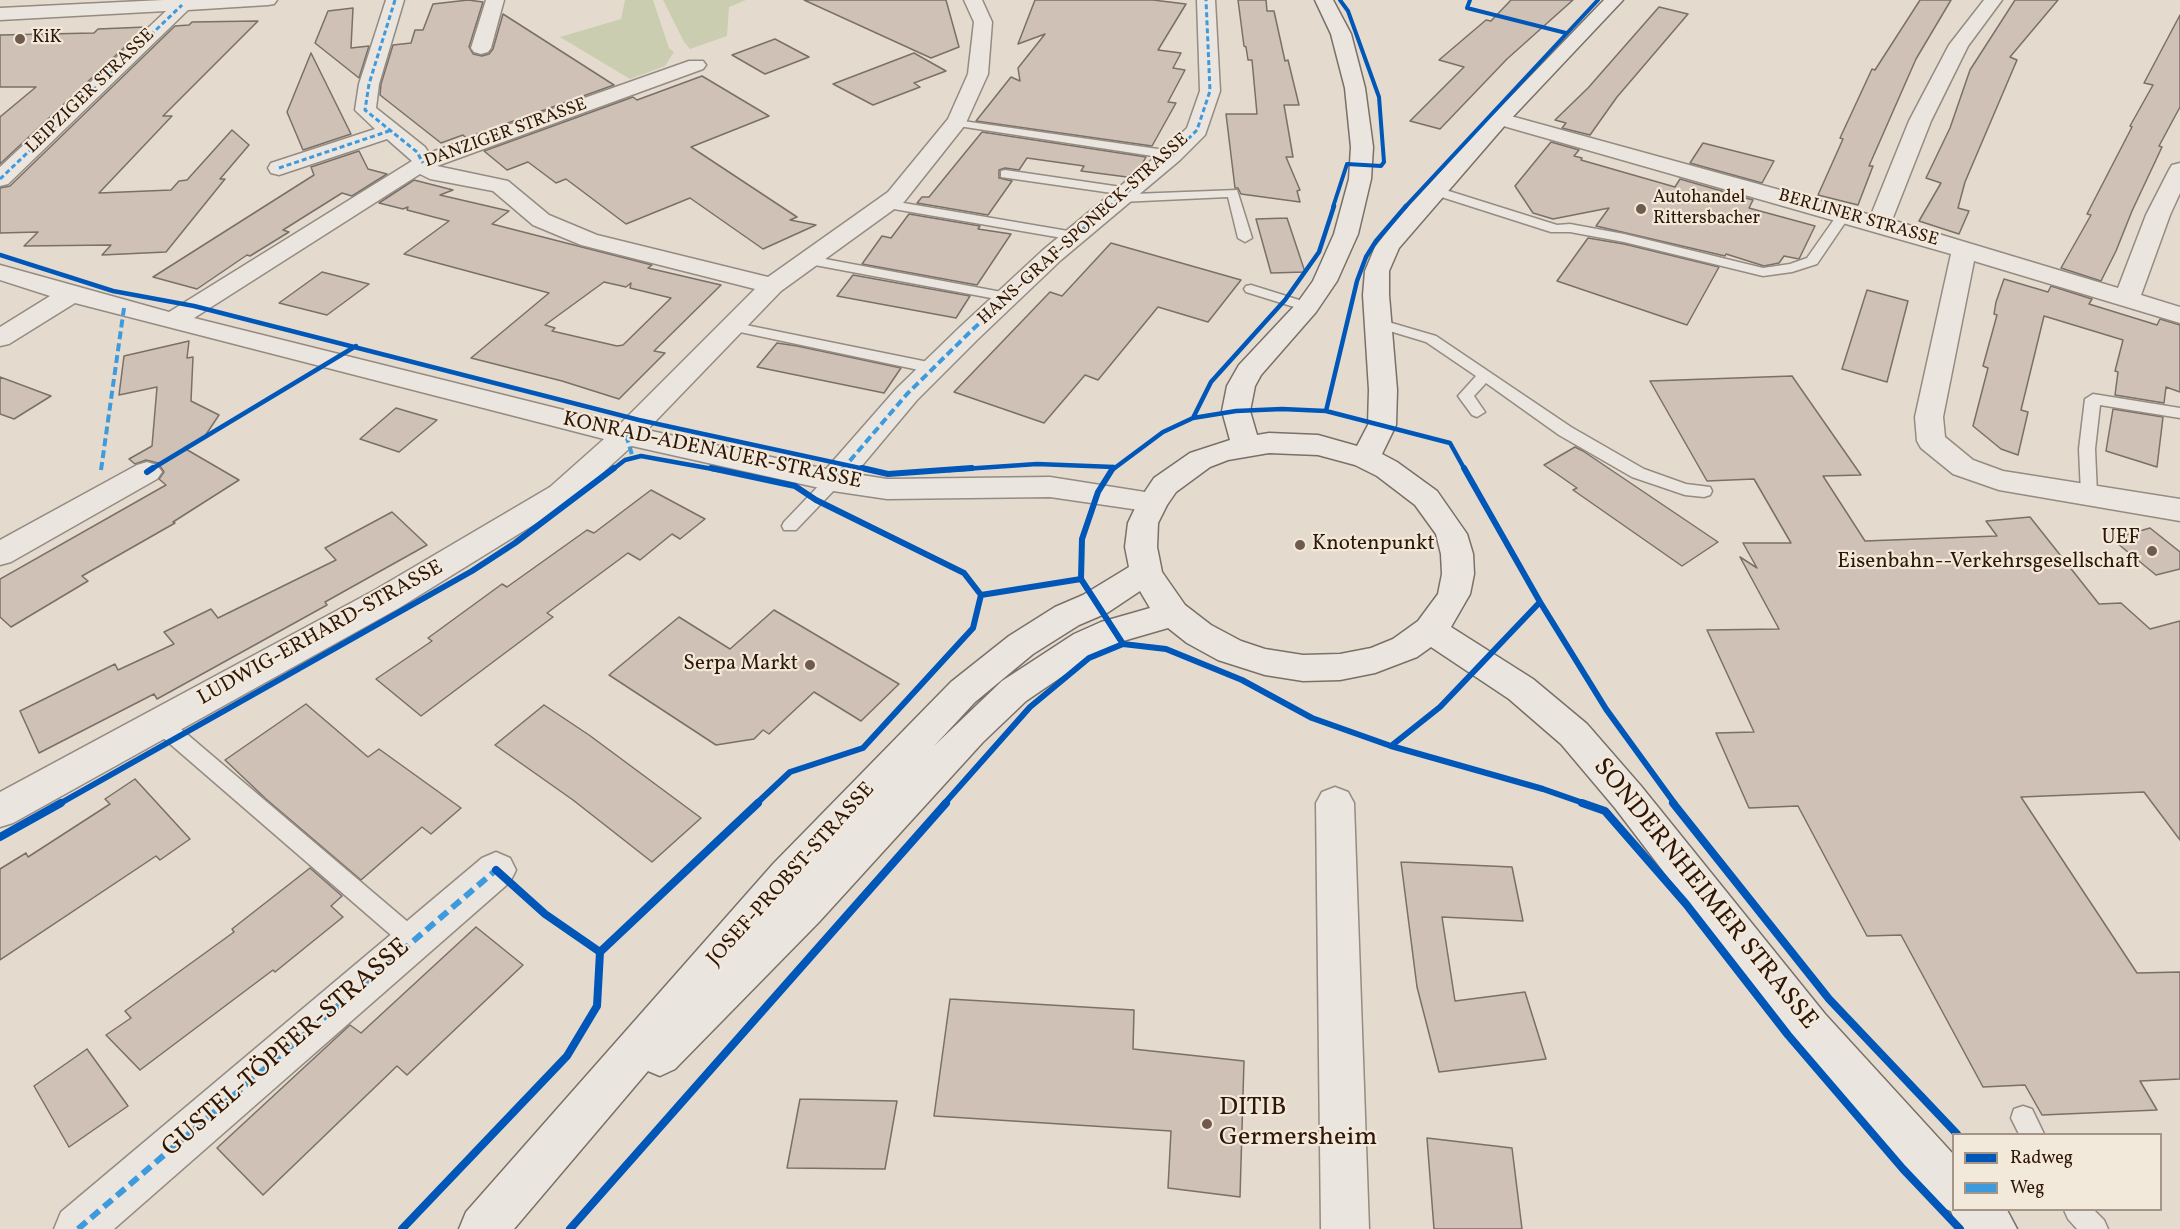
<!DOCTYPE html>
<meta charset="utf-8">
<style>
body{margin:0}
#map{position:relative;width:2180px;height:1229px;overflow:hidden;background:#e4dbce;font-family:Vollkorn,serif}
canvas{display:block}
.legend{position:absolute;left:1952px;top:1133px;width:210px;height:78px;box-sizing:border-box;background:#f3e9da;border:2px solid #a49586;margin:0;padding:8px 10px;list-style:none;font-size:18px;color:#2e1608}
.legend li{display:flex;align-items:center;gap:12px;height:30px}
.legend b{width:30px;border:2px solid #a49586}
</style>
<div id="map">
<canvas width="2180" height="1229"></canvas>
<ul class="legend">
<li><b style="height:8px;background:#0057b8"></b>Radweg</li>
<li><b style="height:8px;background:#3d9add"></b>Weg</li>
</ul>
</div>
<script>
const c = document.querySelector('canvas').getContext('2d');
c.lineJoin = 'round';
function fillPath(path, color) {
  c.fillStyle = color;
  c.fill(path, 'evenodd');
}
function poly(rows) {
  const path = new Path2D();
  for (const r of rows) {
    path.moveTo(r[0], r[1]);
    for (let i = 2; i < r.length; i += 2) path.lineTo(r[i], r[i + 1]);
  }
  return path;
}
function strokePath(path, color, width, dash) {
  c.strokeStyle = color;
  c.lineWidth = width;
  c.lineCap = dash ? 'butt' : 'round';
  c.setLineDash(dash || []);
  c.stroke(path);
}
function write(font, color, halo, rows, align = 'center') {
  c.font = font + ' Vollkorn,serif';
  c.lineWidth = 4.5;
  c.setLineDash([]);
  c.textBaseline = 'middle';
  c.strokeStyle = halo;
  c.fillStyle = color;
  for (const [text, x, y, turn = 0] of rows) {
    c.save();
    c.translate(x, y);
    c.rotate((+turn || 0) * Math.PI / 180);
    c.textAlign = isNaN(turn) ? turn : align;
    if (halo) c.strokeText(text, 0, 0);
    c.fillText(text, 0, 0);
    c.restore();
  }
}
const green = poly([
 [625,0,653,0,669,48,674,52,665,66,630,79,560,37,621,19],
 [663,0,746,0,729,7,727,36,690,49,684,42]
]);
const building = poly([
 [468,0,483,2,469,47,473,54,482,56,489,54,493,49,503,14,614,85,466,138,463,135,441,143,380,95,381,84,393,45,411,43,415,30,423,30,433,4,468,0],
 [804,0,946,0,959,47,931,58,804,0],
 [1035,0,1153,0,1186,4,1158,50,1181,53,1173,68,1185,70,1168,102,1176,103,1152,146,976,121,1011,77,1020,81,1018,68,1045,34,1018,44,1035,0],
 [1238,0,1266,0,1267,11,1274,11,1285,61,1288,60,1299,105,1284,105,1293,157,1286,157,1300,190,1297,191,1300,202,1241,194,1238,188,1235,188,1226,114,1257,114,1252,60,1248,60,1246,47,1244,46,1238,0],
 [1511,0,1573,0,1507,59,1440,129,1410,121,1464,67,1439,60,1486,20,1491,21,1511,0],
 [1920,0,1951,0,1916,59,1869,166,1873,166,1858,205,1818,195,1843,139,1840,138,1872,69,1875,70,1920,0],
 [2015,0,2058,0,2010,57,2017,60,1965,182,1958,208,1969,211,1959,234,1919,221,1941,183,1926,178,1950,128,1970,70,2015,0],
 [1659,7,1688,14,1617,97,1590,135,1562,128,1566,123,1555,120,1588,88,1659,7],
 [353,8,351,48,369,46,359,78,315,43,328,11,353,8],
 [2180,15,2180,107,2159,146,2162,147,2132,211,2116,251,2101,281,2061,268,2091,215,2087,214,2132,127,2130,126,2153,85,2144,83,2180,15],
 [258,21,163,116,172,116,99,193,171,190,179,181,187,180,232,130,249,145,220,179,225,179,166,252,102,255,111,245,24,246,38,232,0,233,0,188,10,186,175,26,189,25,192,22,258,21],
 [146,27,0,164,0,117,36,87,0,87,0,35,94,33,98,29,146,27],
 [775,39,809,57,765,74,732,55,775,39],
 [311,53,351,134,303,150,287,112,311,53],
 [914,53,946,71,914,83,920,87,873,105,833,84,914,53],
 [702,76,769,116,691,147,797,217,790,220,816,225,763,249,690,198,626,224,566,179,556,183,528,162,507,170,484,151,633,97,637,100,702,76],
 [982,132,1146,157,1141,166,1127,177,1081,171,1084,166,1027,158,1019,170,1005,168,999,170,999,178,1012,181,988,215,917,203,922,197,929,197,982,132],
 [1551,142,1579,150,1574,156,1582,158,1581,160,1675,187,1680,179,1753,200,1749,208,1815,226,1799,259,1784,256,1779,263,1764,266,1726,254,1725,256,1596,226,1609,208,1553,219,1533,213,1515,186,1551,142],
 [1703,143,1774,161,1762,183,1690,163,1703,143],
 [359,151,368,169,387,174,352,196,342,193,283,230,289,232,250,256,247,255,197,289,153,277,314,175,311,167,359,151],
 [414,180,453,190,440,195,509,211,492,224,652,265,648,268,721,285,654,351,665,353,619,399,562,381,471,358,549,293,404,254,449,221,407,210,408,207,403,209,379,203,414,180],
 [604,282,626,287,631,283,630,288,671,298,623,345,617,346,552,331,555,328,545,325,604,282],
 [909,214,980,226,978,229,1011,234,977,285,862,264,882,236,891,238,909,214],
 [1287,218,1305,272,1271,273,1256,219,1287,218],
 [1588,238,1624,244,1719,267,1687,325,1557,281,1588,238],
 [1111,243,1241,280,1208,322,1158,307,1098,380,1085,375,1044,423,954,392,1050,292,1062,296,1111,243],
 [322,272,369,284,327,315,279,303,322,272],
 [853,275,970,296,956,318,837,296,853,275],
 [2004,279,2048,292,2051,286,2092,299,2089,304,2157,325,2160,319,2180,325,2180,392,2166,387,2164,403,2115,395,2118,372,2115,371,2123,340,2044,316,2021,410,2028,412,2018,455,2001,449,1973,426,1988,368,1983,366,1997,315,1994,314,1996,302,2004,279],
 [1867,290,1908,301,1887,382,1842,369,1867,290],
 [189,341,187,358,193,357,191,401,219,415,205,436,184,448,239,480,173,522,175,523,82,576,88,581,11,627,0,617,0,579,166,485,159,479,164,472,158,463,146,460,135,464,129,459,152,446,157,387,119,395,124,356,189,341],
 [777,343,797,346,901,368,884,393,757,367,777,343],
 [1792,376,1861,475,1823,476,1865,541,1997,536,1986,521,2030,517,2099,604,2121,603,2150,629,2180,621,2180,840,2144,792,2021,797,2137,973,2180,972,2180,1079,2140,1081,2157,1110,2042,1115,2025,1085,1983,1087,1901,935,1867,936,1798,806,1749,808,1716,733,1754,732,1707,630,1779,629,1740,557,1757,568,1743,543,1791,543,1754,479,1707,481,1650,381,1792,376],
 [0,377,51,396,14,419,0,414,0,377],
 [396,408,437,420,399,452,360,439,396,408],
 [2113,409,2163,417,2157,467,2106,451,2113,409],
 [1575,447,1583,451,1718,542,1682,566,1573,490,1577,488,1544,465,1575,447],
 [651,490,705,519,680,539,672,534,640,560,628,553,547,613,553,617,421,716,376,679,432,641,428,638,502,584,507,587,587,530,594,533,651,490],
 [392,512,427,545,325,602,327,605,157,699,154,694,39,753,20,711,115,664,118,670,174,644,164,632,211,609,218,618,336,560,325,548,392,512],
 [2150,528,2180,552,2180,569,2156,575,2112,539,2150,528],
 [774,610,899,684,861,721,814,692,769,734,763,730,754,739,716,745,609,675,679,617,730,649,774,610],
 [306,704,368,757,379,749,461,808,431,834,422,827,361,880,266,799,225,760,306,704],
 [544,705,589,735,701,818,652,862,573,800,495,745,544,705],
 [135,779,190,839,160,860,156,856,0,960,0,869,26,853,28,857,110,804,105,799,135,779],
 [1401,862,1512,867,1523,921,1442,917,1455,1001,1525,992,1546,1059,1439,1072,1417,987,1401,862],
 [310,868,342,896,331,906,343,917,275,972,273,970,140,1070,106,1035,131,1018,125,1011,234,932,232,929,310,868],
 [476,927,523,965,407,1075,397,1066,263,1195,217,1148,350,1025,361,1033,476,927],
 [950,999,1134,1010,1133,1049,1244,1061,1240,1197,1168,1188,1171,1131,934,1116,950,999],
 [87,1049,128,1106,69,1147,34,1086,87,1049],
 [800,1099,897,1101,885,1169,787,1168,800,1099],
 [1427,1138,1512,1148,1522,1229,1434,1229,1427,1138]
]);
const lane = poly([
 [956,120,1172,151,1178,155,1172,159,952,125,950,123,956,120],
 [1005,170,1128,188,1132,189,1133,194,1237,190,1252,238,1245,242,1238,238,1228,197,1120,202,1114,198,1119,194,1001,177,1001,171,1005,170],
 [1436,187,1557,225,1570,224,1624,234,1763,268,1790,264,1807,258,1840,211,1850,211,1851,214,1817,264,1792,272,1763,276,1624,242,1570,232,1551,232,1432,194,1430,191,1432,188,1436,187],
 [886,200,1074,232,1081,236,1074,240,882,207,880,204,882,201,886,200],
 [809,256,1007,293,1014,297,1007,301,804,263,802,260,804,257,809,256],
 [1251,285,1312,304,1314,307,1307,311,1246,292,1244,289,1246,286,1251,285],
 [1378,319,1436,336,1571,427,1644,469,1686,484,1710,487,1712,491,1710,495,1704,497,1685,495,1632,477,1559,435,1486,383,1474,396,1485,412,1477,417,1472,415,1458,396,1476,376,1426,342,1373,326,1371,323,1378,319],
 [731,322,933,363,940,368,933,373,726,329,724,326,731,322],
 [2093,394,2180,408,2180,418,2100,405,2095,449,2097,494,2095,498,2089,500,2083,498,2081,494,2079,449,2085,399,2093,394],
 [833,475,839,477,841,481,839,485,796,530,784,530,782,526,784,522,827,477,833,475],
 [161,716,168,718,422,934,425,941,422,948,414,951,406,948,154,730,151,724,154,718,161,716],
 [2023,1106,2032,1109,2044,1134,2019,1134,2011,1118,2014,1109,2023,1106],
 [2064,1210,2094,1210,2104,1220,2108,1229,2077,1229,2068,1219,2064,1210]
]);
const street = poly([
 [163,0,277,0,274,4,268,5,188,10,8,184,0,186,0,167,166,11,0,20,0,8,163,0],
 [386,0,404,0,379,84,376,108,425,147,429,153,689,61,703,61,706,65,703,69,437,166,508,181,549,215,597,235,768,277,888,192,948,119,968,74,974,22,964,0,982,0,992,22,988,74,965,125,904,202,781,291,647,430,826,469,897,388,960,327,1043,250,1164,150,1187,128,1200,91,1197,0,1215,0,1220,91,1205,135,1180,160,1061,260,978,339,917,400,855,474,887,479,1050,477,1164,495,1168,502,1164,509,1153,512,1050,497,887,499,833,491,632,446,572,501,399,608,13,823,0,827,0,792,375,590,550,487,604,439,75,303,9,344,0,346,0,327,50,296,0,280,0,265,169,312,412,161,387,139,279,175,271,173,268,168,271,163,375,129,355,110,359,84,386,0],
 [420,174,430,179,493,191,533,225,581,245,755,289,620,424,194,318,420,174],
 [486,0,504,0,491,48,488,52,481,54,474,52,471,48,486,0],
 [1984,0,2002,0,1968,46,1931,121,1892,220,2118,288,2146,215,2169,170,2172,165,2180,163,2180,193,2170,215,2141,295,2180,307,2180,323,1974,261,1943,417,1945,437,1973,460,2003,471,2180,499,2180,521,1999,490,1953,474,1921,448,1917,441,1915,417,1951,254,1493,123,1489,119,1493,115,1500,113,1507,115,1871,215,1909,121,1949,45,1984,0],
 [147,462,157,465,162,472,157,479,11,562,0,565,0,540,137,465,147,462],
 [1335,787,1348,792,1354,803,1369,1229,1321,1229,1316,803,1322,792,1335,787],
 [496,852,510,858,516,870,510,882,114,1229,54,1229,61,1212,482,858,496,852]
]);
const secondary = poly([
 [1315,0,1333,0,1351,34,1365,88,1373,147,1371,179,1358,234,1337,281,1316,312,1261,375,1255,386,1250,411,1257,435,1269,433,1318,435,1357,446,1368,425,1369,390,1363,295,1365,271,1375,247,1398,218,1493,115,1604,0,1623,0,1507,123,1399,248,1389,271,1389,295,1397,390,1396,425,1382,454,1397,462,1437,491,1467,534,1473,554,1474,574,1470,594,1451,627,1533,679,1587,724,1641,786,1825,1014,1954,1155,1954,1210,2007,1210,2017,1229,1959,1229,1957,1227,1951,1211,1937,1206,1907,1173,1795,1044,1615,808,1561,744,1509,699,1431,647,1417,657,1375,673,1340,680,1303,681,1265,675,1218,660,1187,643,1168,628,1123,641,1098,652,1026,701,983,742,819,922,675,1069,660,1076,648,1071,514,1229,459,1229,466,1212,773,864,951,682,1009,636,1055,607,1083,595,1129,567,1125,547,1128,523,1138,502,1154,478,1190,453,1230,440,1222,411,1227,386,1239,365,1298,302,1313,281,1334,234,1349,179,1351,147,1345,88,1331,34,1315,0],
 [1269,453,1318,455,1355,465,1377,476,1415,505,1436,534,1441,554,1442,574,1438,594,1418,621,1393,639,1371,648,1340,654,1303,655,1265,649,1241,641,1211,625,1185,605,1162,572,1157,547,1158,523,1167,505,1176,492,1210,467,1228,460,1269,453],
 [1140,591,1150,608,1101,622,1074,634,1002,681,934,746,975,702,1033,654,1079,625,1107,613,1140,591]
]);
const quietFar3 = poly([
 [395,0,369,84,365,110,417,152,423,163],
 [279,168,389,131],
 [0,179,182,5],
 [1109,207,1172,155,1197,130,1210,91,1206,0]
]);
const quietFar2 = poly([
 [626,435,633,458],
 [101,470,124,308],
 [842,470,907,394,969,333,1052,255,1111,206]
]);
const quietFar1 = poly([
 [833,481,844,468]
]);
const quiet = poly([
 [78,1229,496,870]
]);
const cyclewayFar3 = poly([
 [1340,0,1348,11,1379,97,1384,162],
 [1470,0,1467,8,1566,33],
 [1333,207,1347,164,1381,166,1384,162],
 [1405,207,1598,0]
]);
const cyclewayFar2 = poly([
 [0,255,113,291,194,306,639,420,869,470],
 [1326,411,1357,281,1366,257,1376,241,1406,206],
 [1193,418,1211,382,1285,300,1319,252,1334,206],
 [150,470,356,346],
 [612,470,625,460,641,456,718,470],
 [949,470,1037,464,1114,467],
 [1112,470,1163,432,1193,418,1236,411,1282,409,1326,411,1450,443,1465,470]
]);
const cyclewayFar1 = poly([
 [711,468,795,486,816,500,964,573,981,595,973,628,863,748,790,772,756,804],
 [862,468,888,474,972,468],
 [1113,468,1098,492,1082,539,1081,579,1123,644],
 [147,472,153,468],
 [981,595,1081,579],
 [1540,602,1606,709,1675,804],
 [1123,644,1166,649,1242,680,1312,718,1391,746,1440,707,1540,602,1464,468],
 [1391,746,1543,789,1586,804],
 [59,804,472,571,515,543,614,468],
 [944,804,1030,707,1089,658,1123,644]
]);
const cycleway = poly([
 [1582,803,1605,811,1686,904,1788,1035,1903,1169,1960,1229],
 [1673,803,1829,999,1957,1134],
 [0,837,61,803],
 [496,870,545,914,600,952],
 [402,1229,567,1056,597,1006,600,952,758,803],
 [570,1229,946,803]
]);
const markers = [
 [20,39,6,"#6e5b4d"],
 [1641,209,6,"#6e5b4d"],
 [1300,545,6,"#6e5b4d"],
 [2152,551,6,"#6e5b4d"],
 [810,665,6,"#6e5b4d"],
 [1207,1124,6,"#6e5b4d"]
];
const farPoinames = [
 ["KiK",32,39],
 ["Autohandel",1653,199],
 ["Rittersbacher",1653,220]
];
const farStreetnames = [
 ["LEIPZIGER STRASSE",91,92,-44],
 ["DANZIGER STRASSE",506,134,-20],
 ["BERLINER STRASSE",1858,219,16],
 ["HANS-GRAF-SPONECK-STRASSE",1084,230,-42]
];
const streetNames = [
 ["KONRAD-ADENAUER-STRASSE",712,452,12],
 ["LUDWIG-ERHARD-STRASSE",321,634,-29],
 ["JOSEF-PROBST-STRASSE",792,875,-48]
];
const poiNames = [
 ["UEF",2140,539],
 ["Eisenbahn--Verkehrsgesellschaft",2140,563],
 ["Knotenpunkt",1312,545,"left"],
 ["Serpa Markt",798,665]
];
const nearStreetnames = [
 ["SONDERNHEIMER STRASSE",1704,895,51],
 ["GUSTEL-TÖPFER-STRASSE",287,1049,-41]
];
const nearPoinames = [
 ["DITIB",1219,1109],
 ["Germersheim",1219,1139]
];
fillPath(green, '#cacdb0');
fillPath(building, '#cfc1b5');
strokePath(building, '#797068', 1.5);
strokePath(lane, '#948b82', 3);
strokePath(street, '#948b82', 3);
strokePath(secondary, '#797068', 3);
fillPath(lane, '#eae5df');
fillPath(street, '#eae5df');
fillPath(secondary, '#eae5df');
strokePath(quietFar3, '#3d9add', 3, [5, 3]);
strokePath(quietFar2, '#3d9add', 4, [8, 4]);
strokePath(quietFar1, '#3d9add', 4.5, [9, 4.5]);
strokePath(quiet, '#3d9add', 6, [11, 6]);
strokePath(cyclewayFar3, '#0057b8', 4);
strokePath(cyclewayFar2, '#0057b8', 4.5);
strokePath(cyclewayFar1, '#0057b8', 6);
strokePath(cycleway, '#0057b8', 8);
for (const [x, y, r, color] of markers) {
  const dot = new Path2D();
  dot.arc(x, y, r, 0, 2 * Math.PI);
  c.fillStyle = color;
  c.fill(dot);
  strokePath(dot, '#f3e9da', 2);
}
write('18px', '#2e1608', '#f3e9da', farPoinames, 'left');
write('18px', '#2e1608', '#f3e9da', farStreetnames);
write('21px', '#2e1608', '#f3e9da', streetNames);
write('21px', '#2e1608', '#f3e9da', poiNames, 'right');
write('26px', '#2e1608', '#f3e9da', nearStreetnames);
write('26px', '#2e1608', '#f3e9da', nearPoinames, 'left');
</script>
